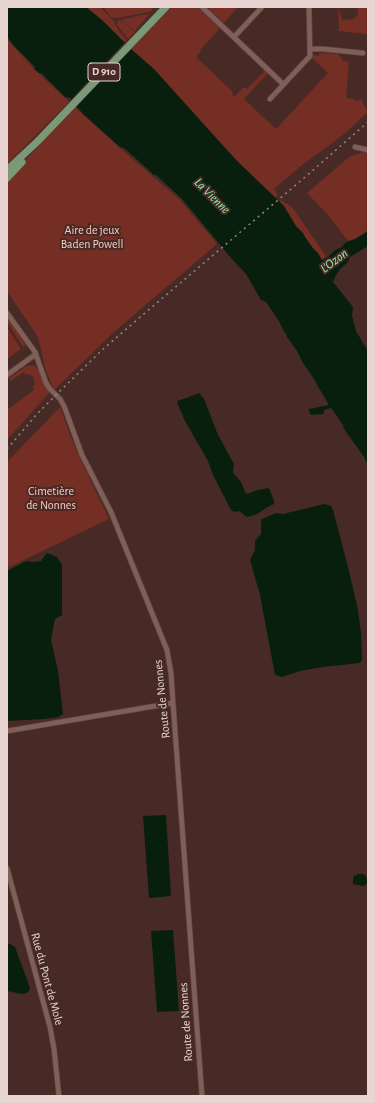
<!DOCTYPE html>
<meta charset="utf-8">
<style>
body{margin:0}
#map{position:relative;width:375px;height:1103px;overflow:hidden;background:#472a25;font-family:"Alegreya Sans",sans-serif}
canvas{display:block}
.frame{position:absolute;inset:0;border:8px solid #e8d5d1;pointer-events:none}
</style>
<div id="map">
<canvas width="375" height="1103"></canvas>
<div class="frame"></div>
</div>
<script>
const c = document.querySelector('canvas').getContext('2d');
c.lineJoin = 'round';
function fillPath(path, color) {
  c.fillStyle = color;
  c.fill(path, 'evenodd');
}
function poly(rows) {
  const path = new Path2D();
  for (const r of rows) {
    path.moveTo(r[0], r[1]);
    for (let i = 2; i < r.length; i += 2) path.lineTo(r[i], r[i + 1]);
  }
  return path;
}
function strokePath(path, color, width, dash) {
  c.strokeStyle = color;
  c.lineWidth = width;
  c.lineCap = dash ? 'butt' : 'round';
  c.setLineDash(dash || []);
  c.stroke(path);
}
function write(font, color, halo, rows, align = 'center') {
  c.font = font + ' "Alegreya Sans",sans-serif';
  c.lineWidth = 4;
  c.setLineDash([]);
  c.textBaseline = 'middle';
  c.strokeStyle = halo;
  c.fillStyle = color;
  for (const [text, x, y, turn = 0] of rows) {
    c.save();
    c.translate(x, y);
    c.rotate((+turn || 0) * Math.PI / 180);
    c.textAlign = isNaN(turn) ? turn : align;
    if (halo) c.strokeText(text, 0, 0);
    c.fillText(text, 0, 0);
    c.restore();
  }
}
const green = poly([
 [86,7,100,7,113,20,119,31,127,40,125,43,102,20],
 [103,7,154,7,150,12,117,18,111,17],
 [172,7,197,7,220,28,200,50,201,51,196,57,233,92,232,94,234,97,244,87,247,89,264,72,262,69,268,73,244,99,276,129,328,73,312,58,313,55,319,56,319,53,338,54,340,56,343,61,349,62,346,98,355,99,356,101,361,99,368,112,343,135,301,166,274,189,278,195,275,197,247,171,131,49],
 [207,7,238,7,224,23],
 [338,7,342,20,354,19,358,14,358,7,368,7,368,34,339,31],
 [149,14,135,31,121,20,137,16],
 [119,20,123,22,135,32,128,39,117,25,117,22],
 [7,39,34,69,69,102,7,164],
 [75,107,120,148,180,200,217,244,114,332,54,390,46,371,38,337,7,291,7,180],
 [363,152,368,153,368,231,355,239,348,241,329,216,307,193,349,157],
 [281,200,292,207,326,256,321,261,302,232,296,228,279,202],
 [7,317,26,345,23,347,7,322],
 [7,327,21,349,7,359,8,352],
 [31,365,35,366,39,370,44,385,50,392,7,440,7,410,34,390,33,387,35,383,33,377,29,374,25,374,24,372,11,381,9,378,25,367],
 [60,407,69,432,80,458,109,519,7,568,7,462]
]);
const water = poly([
 [7,7,86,7,102,20,131,49,154,69,236,160,284,206,296,226,303,233,305,237,312,247,318,253,322,260,328,257,335,250,342,247,346,242,355,239,368,231,368,246,350,257,347,263,341,268,336,275,333,282,353,307,352,316,356,331,368,351,368,465,364,457,344,429,343,425,331,408,324,410,324,414,311,415,309,411,309,409,329,405,312,376,303,363,297,351,287,337,286,333,284,332,279,321,266,302,261,300,246,274,231,258,182,199,156,175,153,175,153,174,124,148,120,147,83,114,70,98,65,97,41,73,39,73,34,69,35,67,13,45,7,36],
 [199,393,204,399,218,435,234,464,233,473,241,482,245,492,247,494,258,490,269,488,274,501,274,504,266,508,257,514,248,517,245,516,241,512,239,511,234,512,231,510,213,475,208,461,185,421,178,405,177,401,186,398],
 [324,504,328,505,331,506,333,510,349,571,358,610,361,633,362,659,360,663,323,667,300,671,282,677,275,675,260,595,250,560,255,550,255,541,261,534,261,521,262,519,276,513,283,514],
 [47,553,57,557,62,565,62,615,55,619,51,640,58,671,63,714,58,717,45,719,7,721,7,571,26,561,34,562,41,561,46,554],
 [166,815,171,896,149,898,143,816],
 [358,874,363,874,366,876,367,883,364,886,353,884,353,878,354,876],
 [173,930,179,1011,157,1012,151,931],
 [7,943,12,945,15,947,30,988,29,991,27,993,22,994,7,991]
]);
const pier = poly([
 [126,41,132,47,75,107,70,101]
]);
const street = poly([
 [202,7,283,84],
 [234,37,262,7],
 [310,49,323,49,363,53],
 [270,99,310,56,309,7],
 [355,147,368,150],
 [7,313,35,352,46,383,50,389,60,399,64,406,82,455,111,512,167,650,171,673,173,703,202,1096],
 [7,375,36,354],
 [7,731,173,703],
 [7,868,50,1027,54,1049,59,1096]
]);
const primary = poly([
 [7,170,38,141,166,7],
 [7,178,22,162]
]);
const rail = poly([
 [7,449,37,414,57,394,102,350,145,313,304,178,368,122]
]);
const shields = [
 [104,72,32]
];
const shieldNames = [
 ["D 910",104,72]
];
const parkNames = [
 ["Aire de jeux",92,230],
 ["Baden Powell",92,244],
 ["Cimetière",51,491],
 ["de Nonnes",51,505]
];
const streetNames = [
 ["Route de Nonnes",162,699,-96],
 ["Rue du Pont de Mole",47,979,75],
 ["Route de Nonnes",186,1022,-94]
];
const waterNames = [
 ["La Vienne",212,196,45],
 ["L'Ozon",334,261,-37]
];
fillPath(green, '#752e23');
fillPath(water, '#081f0e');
fillPath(pier, '#472a25');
strokePath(street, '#614945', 6);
strokePath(primary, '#614945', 8);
strokePath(street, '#805f59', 4.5);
strokePath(primary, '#7b9976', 7);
strokePath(rail, '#9c847f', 1.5, [2, 4]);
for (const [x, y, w] of shields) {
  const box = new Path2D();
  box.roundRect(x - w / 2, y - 9, w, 18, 3);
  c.fillStyle = '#472a25';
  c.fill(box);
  strokePath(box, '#e8d5d1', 1);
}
write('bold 11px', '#e8d5d1', null, shieldNames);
write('12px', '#f9cac1', '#472a25', parkNames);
write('12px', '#e8d5d1', '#472a25', streetNames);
write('italic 13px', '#8ceea5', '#472a25', waterNames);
</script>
